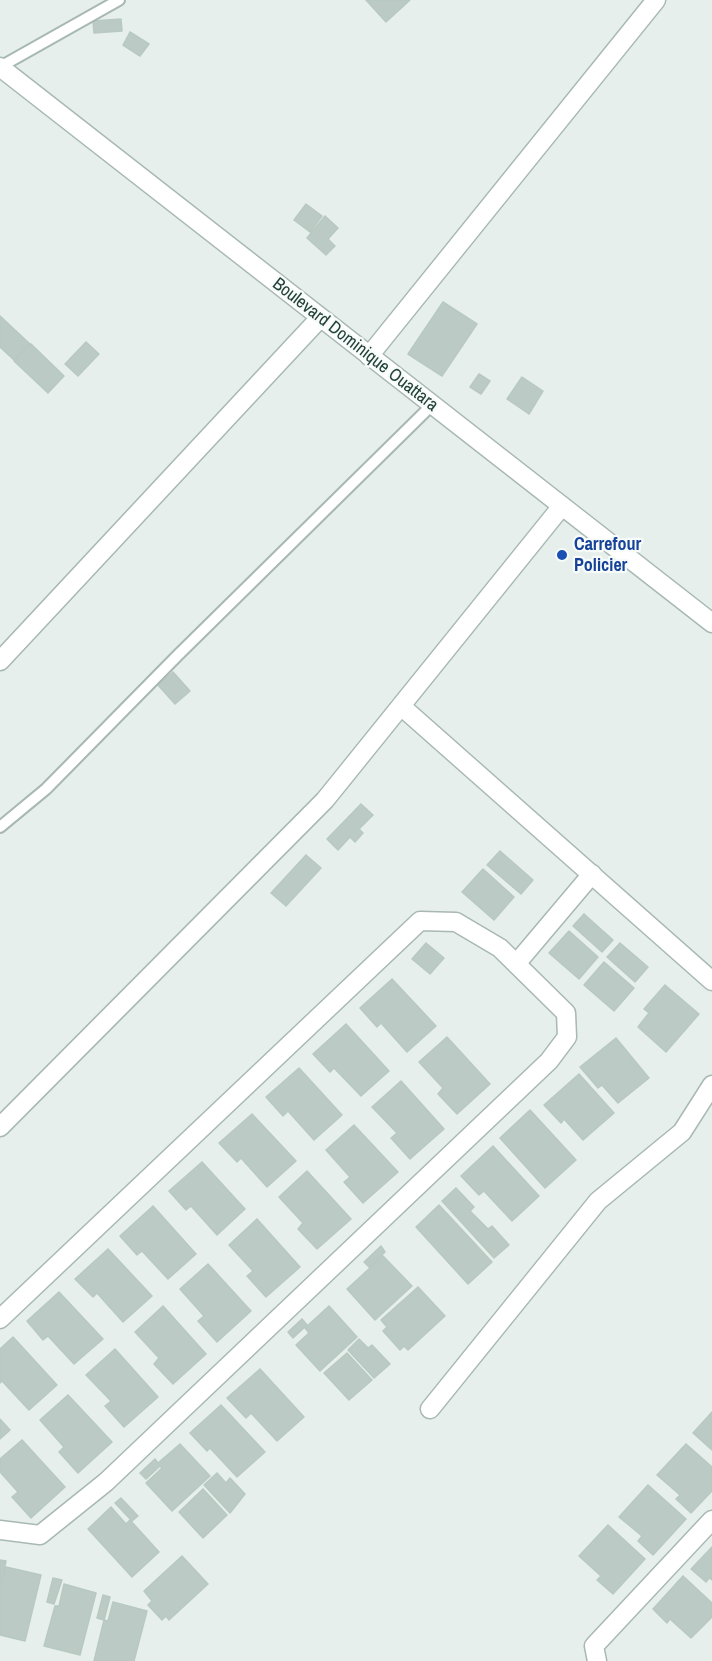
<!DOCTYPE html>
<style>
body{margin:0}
canvas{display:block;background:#e6efeb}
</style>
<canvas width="712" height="1661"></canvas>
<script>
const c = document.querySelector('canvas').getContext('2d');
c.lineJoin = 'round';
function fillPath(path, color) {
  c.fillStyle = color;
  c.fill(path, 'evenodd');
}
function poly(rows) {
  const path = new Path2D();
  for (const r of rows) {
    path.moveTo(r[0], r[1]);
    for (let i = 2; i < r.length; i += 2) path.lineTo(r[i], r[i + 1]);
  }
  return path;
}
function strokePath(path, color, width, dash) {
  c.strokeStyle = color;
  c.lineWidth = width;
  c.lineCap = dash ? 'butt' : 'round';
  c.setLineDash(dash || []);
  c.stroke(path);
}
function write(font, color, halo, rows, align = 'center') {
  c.font = font + ' "Archivo Narrow",sans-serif';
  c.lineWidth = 4.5;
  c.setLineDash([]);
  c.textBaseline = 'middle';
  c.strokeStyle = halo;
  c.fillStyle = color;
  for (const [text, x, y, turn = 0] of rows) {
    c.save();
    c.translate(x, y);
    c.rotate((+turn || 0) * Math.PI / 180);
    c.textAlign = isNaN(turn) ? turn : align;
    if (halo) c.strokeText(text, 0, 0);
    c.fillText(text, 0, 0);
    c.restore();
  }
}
const building = poly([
 [366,0,410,0,386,22,366,0],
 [121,19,122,31,94,33,93,21,121,19],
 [130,32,149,44,140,56,123,45,130,32],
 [306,204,322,216,310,232,294,220,306,204],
 [325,216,338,228,328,239,335,246,326,255,307,238,325,216],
 [443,302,477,324,442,376,408,354,443,302],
 [0,316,30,344,14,360,0,347,0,316],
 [86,342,99,354,78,376,65,364,86,342],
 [31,344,64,376,48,393,14,361,31,344],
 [479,374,490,381,481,394,470,387,479,374],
 [522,377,543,391,529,414,507,399,522,377],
 [173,672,190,691,175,704,158,685,173,672],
 [361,804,373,815,359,829,363,833,355,842,350,837,338,850,327,839,361,804],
 [500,851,533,880,521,894,487,865,500,851],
 [306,855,321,868,286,906,271,893,306,855],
 [483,869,514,897,494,920,462,892,483,869],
 [584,914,613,940,602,952,573,926,584,914],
 [569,931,598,957,579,979,549,953,569,931],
 [426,943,444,958,430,974,412,959,426,943],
 [620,943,648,967,635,982,607,957,620,943],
 [604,962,634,988,614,1011,584,985,604,962],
 [392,979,436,1026,407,1052,381,1023,377,1027,360,1008,392,979],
 [665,985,699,1014,666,1052,638,1027,649,1013,644,1009,665,985],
 [346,1024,389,1071,361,1096,334,1068,330,1072,313,1054,346,1024],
 [447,1037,490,1084,457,1114,438,1094,443,1088,419,1062,447,1037],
 [616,1038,649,1078,618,1103,602,1085,598,1088,580,1067,616,1038],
 [299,1068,342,1115,314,1140,288,1111,283,1116,266,1097,299,1068],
 [579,1074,614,1113,583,1140,564,1119,561,1123,544,1105,579,1074],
 [401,1081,444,1129,410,1159,391,1138,397,1133,372,1107,401,1081],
 [530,1110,576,1160,545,1188,500,1138,530,1110],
 [252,1114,296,1161,267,1187,241,1158,237,1162,219,1143,252,1114],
 [354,1125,398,1172,363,1203,344,1182,350,1177,326,1150,354,1125],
 [493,1146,539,1196,512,1221,484,1191,479,1195,461,1176,493,1146],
 [202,1162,245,1209,217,1235,191,1206,186,1210,169,1191,202,1162],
 [307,1171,351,1219,317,1249,298,1229,303,1223,279,1197,307,1171],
 [456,1188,474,1207,470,1211,488,1229,492,1226,509,1245,494,1258,442,1201,456,1188],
 [439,1205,492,1262,468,1284,416,1227,439,1205],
 [153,1206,196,1254,168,1279,142,1251,137,1255,120,1236,153,1206],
 [257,1219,300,1267,266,1297,247,1276,253,1271,229,1245,257,1219],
 [381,1246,385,1252,369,1267,364,1262,381,1246],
 [108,1249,152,1296,123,1322,97,1293,93,1297,75,1279,108,1249],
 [383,1256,412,1286,375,1320,347,1289,383,1256],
 [208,1264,251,1311,217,1342,198,1321,204,1316,180,1289,208,1264],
 [418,1287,445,1316,408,1350,404,1346,400,1350,383,1331,387,1327,381,1320,418,1287],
 [59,1292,103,1339,74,1364,48,1336,43,1340,27,1321,59,1292],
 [163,1306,206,1354,173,1384,154,1364,159,1358,135,1332,163,1306],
 [329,1306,357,1337,320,1371,296,1345,309,1333,305,1328,329,1306],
 [302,1319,307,1325,293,1338,288,1332,302,1319],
 [13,1337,57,1385,29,1410,2,1381,0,1383,0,1349,13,1337],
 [359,1339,368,1348,372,1345,390,1364,374,1378,348,1350,359,1339],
 [115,1349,158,1397,124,1427,105,1406,111,1401,86,1375,115,1349],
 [347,1353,372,1380,349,1400,324,1373,347,1353],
 [260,1369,304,1417,277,1441,251,1413,246,1418,227,1398,260,1369],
 [68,1395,112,1442,78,1473,59,1452,64,1447,40,1420,68,1395],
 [221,1405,265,1452,237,1477,210,1448,207,1451,190,1433,221,1405],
 [712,1412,712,1450,693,1433,712,1412],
 [0,1419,10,1430,0,1439,0,1419],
 [22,1440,65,1487,31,1518,12,1497,18,1492,0,1472,0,1459,22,1440],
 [180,1444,210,1476,172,1511,146,1483,162,1468,160,1466,146,1479,140,1473,155,1459,158,1463,180,1444],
 [686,1444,712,1467,712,1491,691,1513,676,1499,680,1495,657,1475,686,1444],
 [217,1473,226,1483,230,1478,245,1494,230,1513,204,1485,217,1473],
 [648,1485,686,1519,653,1555,638,1541,642,1536,619,1517,648,1485],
 [203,1489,227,1515,203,1538,179,1512,203,1489],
 [121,1498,138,1516,132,1521,115,1503,121,1498],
 [111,1507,126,1524,130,1520,159,1552,132,1577,88,1529,111,1507],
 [608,1525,645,1559,613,1594,597,1580,601,1576,579,1556,608,1525],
 [712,1547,712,1580,709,1578,706,1582,691,1569,712,1547],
 [182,1556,208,1584,169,1620,166,1616,162,1620,148,1605,152,1601,144,1591,182,1556],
 [0,1560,6,1561,0,1587,0,1560],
 [6,1567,41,1575,25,1641,0,1635,0,1589,6,1567],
 [683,1576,712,1603,712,1617,691,1638,670,1619,667,1623,653,1609,683,1576],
 [53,1578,62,1580,54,1604,47,1602,53,1578],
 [64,1584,96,1593,80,1655,44,1646,55,1606,59,1606,64,1584],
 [103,1595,110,1597,104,1620,97,1618,103,1595],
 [113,1602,147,1611,134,1661,94,1661,104,1620,108,1621,113,1602]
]);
const service = poly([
 [0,67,119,0],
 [0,827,46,789,178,655,432,405]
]);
const minor = poly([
 [369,356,656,0],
 [0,661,320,318],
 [401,706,712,981],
 [516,964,592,874],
 [0,1127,325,800,562,506],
 [0,1319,420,921,456,922,500,948,566,1013,567,1037,549,1061,106,1482,40,1535,0,1530],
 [430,1409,598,1201,682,1132,712,1085],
 [597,1661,594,1646,712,1520]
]);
const tertiary = poly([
 [0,67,712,623]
]);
const markers = [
 [562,555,6,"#1a4fb4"]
];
const streetNames = [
 ["Boulevard Dominique Ouattara",355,345,38]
];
const transitNames = [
 ["Carrefour",574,545],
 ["Policier",574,566]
];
fillPath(building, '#bbcac4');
strokePath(building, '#b8c9c2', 1.5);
strokePath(service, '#a8b8b2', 14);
strokePath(minor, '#a8b8b2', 21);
strokePath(tertiary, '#a8b8b2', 21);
strokePath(service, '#fff', 10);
strokePath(minor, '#fff', 18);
strokePath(tertiary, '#fff', 18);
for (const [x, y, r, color] of markers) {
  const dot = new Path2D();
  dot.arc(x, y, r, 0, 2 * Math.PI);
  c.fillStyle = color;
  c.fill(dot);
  strokePath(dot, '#f7fbf9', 2);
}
write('18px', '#24423a', '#f7fbf9', streetNames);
write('bold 18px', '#164399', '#f7fbf9', transitNames, 'left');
</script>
